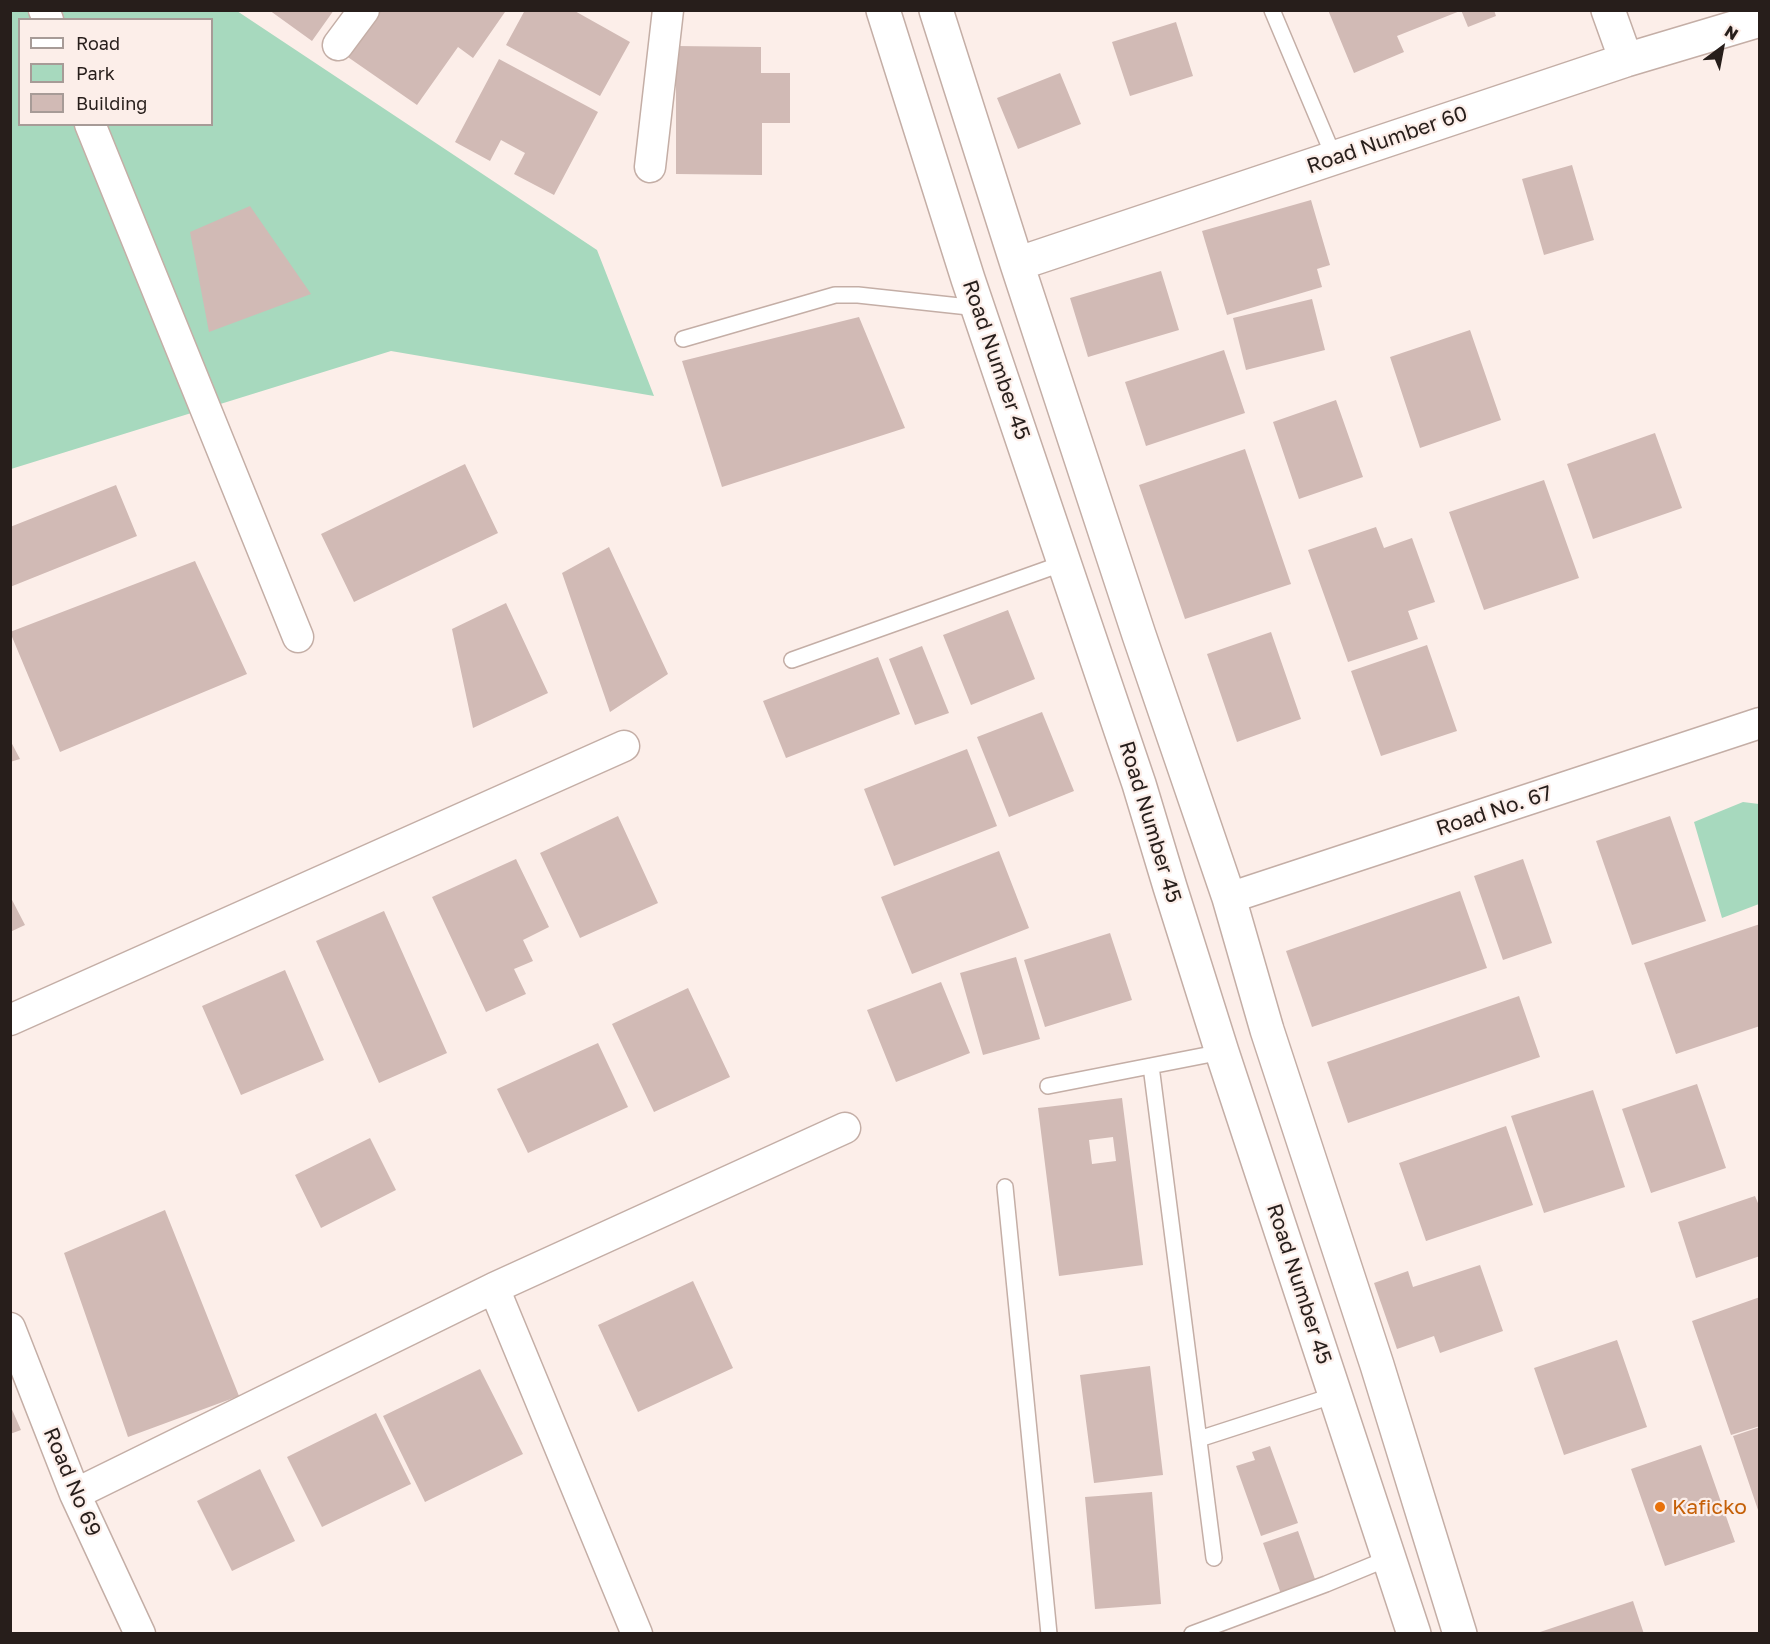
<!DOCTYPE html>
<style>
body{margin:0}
#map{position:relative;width:1770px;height:1644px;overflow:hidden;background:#fceee9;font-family:"Golos Text",sans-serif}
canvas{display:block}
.frame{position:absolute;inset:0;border:12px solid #271e1b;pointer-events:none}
.legend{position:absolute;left:18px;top:18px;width:195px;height:108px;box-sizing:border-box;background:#fceee9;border:2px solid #a79b97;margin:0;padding:8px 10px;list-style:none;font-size:18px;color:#271e1b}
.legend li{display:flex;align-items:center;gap:12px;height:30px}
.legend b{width:30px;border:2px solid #a79b97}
.north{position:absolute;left:1692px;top:18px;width:60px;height:60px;-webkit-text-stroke:4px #fceee9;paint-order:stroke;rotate:32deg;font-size:16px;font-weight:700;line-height:24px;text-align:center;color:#271e1b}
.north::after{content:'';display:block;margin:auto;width:21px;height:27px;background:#271e1b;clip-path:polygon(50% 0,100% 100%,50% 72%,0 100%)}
</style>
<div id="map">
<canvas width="1770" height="1644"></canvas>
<div class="frame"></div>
<ul class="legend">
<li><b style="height:8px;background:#fff"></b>Road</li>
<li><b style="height:16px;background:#a7d9be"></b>Park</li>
<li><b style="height:16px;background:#d1bab5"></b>Building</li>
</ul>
<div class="north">N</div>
</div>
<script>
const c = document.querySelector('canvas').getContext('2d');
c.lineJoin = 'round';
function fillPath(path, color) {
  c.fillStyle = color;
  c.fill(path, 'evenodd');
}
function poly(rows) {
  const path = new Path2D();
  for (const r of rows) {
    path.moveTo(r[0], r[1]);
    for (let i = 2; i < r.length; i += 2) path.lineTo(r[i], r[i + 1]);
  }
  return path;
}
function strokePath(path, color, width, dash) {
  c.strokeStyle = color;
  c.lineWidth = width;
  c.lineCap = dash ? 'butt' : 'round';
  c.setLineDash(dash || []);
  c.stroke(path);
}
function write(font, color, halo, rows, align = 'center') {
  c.font = font + ' "Golos Text",sans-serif';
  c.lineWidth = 4.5;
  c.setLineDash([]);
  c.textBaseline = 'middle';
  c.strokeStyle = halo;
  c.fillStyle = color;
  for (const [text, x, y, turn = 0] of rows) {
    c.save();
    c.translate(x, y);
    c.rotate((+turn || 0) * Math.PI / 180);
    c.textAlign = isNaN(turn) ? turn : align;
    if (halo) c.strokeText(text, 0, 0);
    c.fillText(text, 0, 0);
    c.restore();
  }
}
const green = poly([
 [11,11,237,11,597,250,654,396,391,351,11,469],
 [20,20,212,20,212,124,20,124],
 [1743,802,1759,804,1759,904,1722,918,1694,822]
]);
const building = poly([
 [269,10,334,10,312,41],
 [372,10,504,10,505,12,473,58,458,47,417,105,342,53],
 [525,10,573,10,630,42,600,96,506,45],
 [1328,10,1460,10,1460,11,1397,36,1404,52,1354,73],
 [1461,10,1494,10,1496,16,1468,27],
 [1176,22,1193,76,1130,96,1112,42],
 [676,46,761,47,761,73,790,73,790,123,762,123,762,175,676,174],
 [499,59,598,112,554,195,514,174,525,153,501,140,490,161,455,142],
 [1060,73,1081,124,1018,149,997,98],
 [1572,165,1594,240,1544,255,1522,179],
 [1311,200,1330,265,1317,269,1322,287,1227,315,1202,231],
 [250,206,311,294,209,332,190,232],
 [1161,271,1179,330,1088,357,1070,298],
 [1312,299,1325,350,1246,370,1233,318],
 [859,317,905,428,722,487,682,361],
 [1470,330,1501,420,1420,448,1390,357],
 [1224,350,1245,413,1146,446,1125,382],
 [1336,400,1363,477,1299,499,1273,422],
 [1655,433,1682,508,1593,539,1567,464],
 [1245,449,1291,584,1185,619,1139,485],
 [465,464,498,533,354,602,321,534],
 [1544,480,1579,578,1484,610,1449,512],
 [116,485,137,536,10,587,10,527],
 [1376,527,1384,548,1412,538,1435,602,1408,611,1418,639,1348,662,1308,550],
 [609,547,668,674,610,712,562,573],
 [195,561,247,674,60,752,10,632],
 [506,603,548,693,473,728,452,629],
 [1008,610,1035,679,971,705,943,635],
 [1271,632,1301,719,1237,742,1207,654],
 [1427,645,1457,731,1381,756,1351,671],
 [922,646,949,713,915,725,889,659],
 [878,657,900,714,786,758,763,701],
 [1042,712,1074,791,1009,817,977,737],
 [10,740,20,759,10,762],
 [967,749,997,826,894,866,864,789],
 [618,816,658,903,580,938,540,853],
 [1670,816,1706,921,1632,945,1596,841],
 [999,851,1029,928,912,974,881,897],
 [516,859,549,927,523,940,533,961,514,969,526,994,486,1012,432,897],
 [1523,859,1552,943,1503,960,1474,876],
 [1460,891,1487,968,1312,1027,1286,951],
 [10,896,25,925,10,932],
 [384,911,447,1053,379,1083,316,941],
 [1760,924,1760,1026,1676,1054,1644,963],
 [1110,933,1132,1000,1045,1027,1024,960],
 [1016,957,1040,1039,983,1055,960,973],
 [285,970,324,1060,241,1095,202,1006],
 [941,982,970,1053,896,1082,867,1010],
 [688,988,730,1077,654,1112,612,1024],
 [1519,996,1540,1057,1348,1123,1327,1062],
 [598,1043,628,1107,528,1153,497,1089],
 [1697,1084,1726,1168,1651,1193,1622,1109],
 [1593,1090,1625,1187,1544,1213,1511,1116],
 [1122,1098,1143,1265,1059,1276,1038,1108],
 [1113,1137,1116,1161,1092,1164,1089,1140],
 [1506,1126,1533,1205,1426,1241,1399,1163],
 [370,1138,396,1190,321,1228,295,1175],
 [1755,1196,1760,1208,1760,1256,1696,1278,1678,1222],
 [165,1210,239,1396,128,1437,64,1253],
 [1480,1265,1503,1331,1440,1353,1434,1336,1397,1349,1374,1283,1408,1271,1413,1287],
 [693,1281,733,1368,638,1412,598,1325],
 [1760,1297,1760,1426,1731,1435,1692,1321],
 [1617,1340,1647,1427,1564,1455,1534,1368],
 [1150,1366,1163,1475,1094,1483,1080,1375],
 [480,1369,523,1454,425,1502,383,1416],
 [10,1405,21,1430,10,1434],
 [376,1413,411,1484,322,1527,287,1457],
 [1760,1427,1760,1513,1759,1513,1733,1436],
 [1701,1445,1735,1542,1665,1566,1631,1469],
 [1270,1446,1298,1523,1261,1536,1236,1466,1255,1460,1252,1452],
 [260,1469,295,1541,232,1571,197,1501],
 [1152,1492,1161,1604,1095,1609,1085,1497],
 [1298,1531,1316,1582,1281,1594,1263,1543],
 [1633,1601,1644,1634,1537,1634,1537,1633]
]);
const lane = poly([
 [1272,10,1334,157],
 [683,339,835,295,858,295,978,308],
 [792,660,1064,563],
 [1151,1066,1214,1558],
 [1048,1086,1222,1052],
 [1005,1187,1049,1634],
 [1199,1439,1335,1395],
 [1192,1634,1326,1584,1389,1558]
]);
const street = poly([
 [44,10,48,20],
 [338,45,364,10],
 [90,124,298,637],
 [650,167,668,10],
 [1229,898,1760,723],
 [10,1020,624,746],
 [494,1288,637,1634],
 [10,1328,75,1494,140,1634],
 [75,1494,494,1288,845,1128]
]);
const secondary = poly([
 [883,10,968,279,1139,784,1170,887,1222,1052,1414,1634],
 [936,10,1017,264,1139,635,1229,898,1267,1030,1377,1365,1460,1634],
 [1608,10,1626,60],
 [1017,264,1626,60,1760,20]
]);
const markers = [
 [1660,1507,6,"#e8710a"]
];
const streetNames = [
 ["Road Number 60",1387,140,-19],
 ["Road Number 45",996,360,71],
 ["Road No. 67",1494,811,-18],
 ["Road Number 45",1150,822,73],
 ["Road Number 45",1299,1284,72],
 ["Road No 69",72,1482,67]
];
const foodNames = [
 ["Kaficko",1672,1507]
];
fillPath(green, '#a7d9be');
fillPath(building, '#d1bab5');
strokePath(lane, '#c4aea6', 18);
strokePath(street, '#c4aea6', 33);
strokePath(secondary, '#c4aea6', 36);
strokePath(lane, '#fff', 15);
strokePath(street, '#fff', 30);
strokePath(secondary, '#fff', 33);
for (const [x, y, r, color] of markers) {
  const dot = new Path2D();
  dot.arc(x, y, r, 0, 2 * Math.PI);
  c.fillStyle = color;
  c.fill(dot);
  strokePath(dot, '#fceee9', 2);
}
write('21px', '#271e1b', '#fceee9', streetNames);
write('21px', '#c56008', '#fceee9', foodNames, 'left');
</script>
